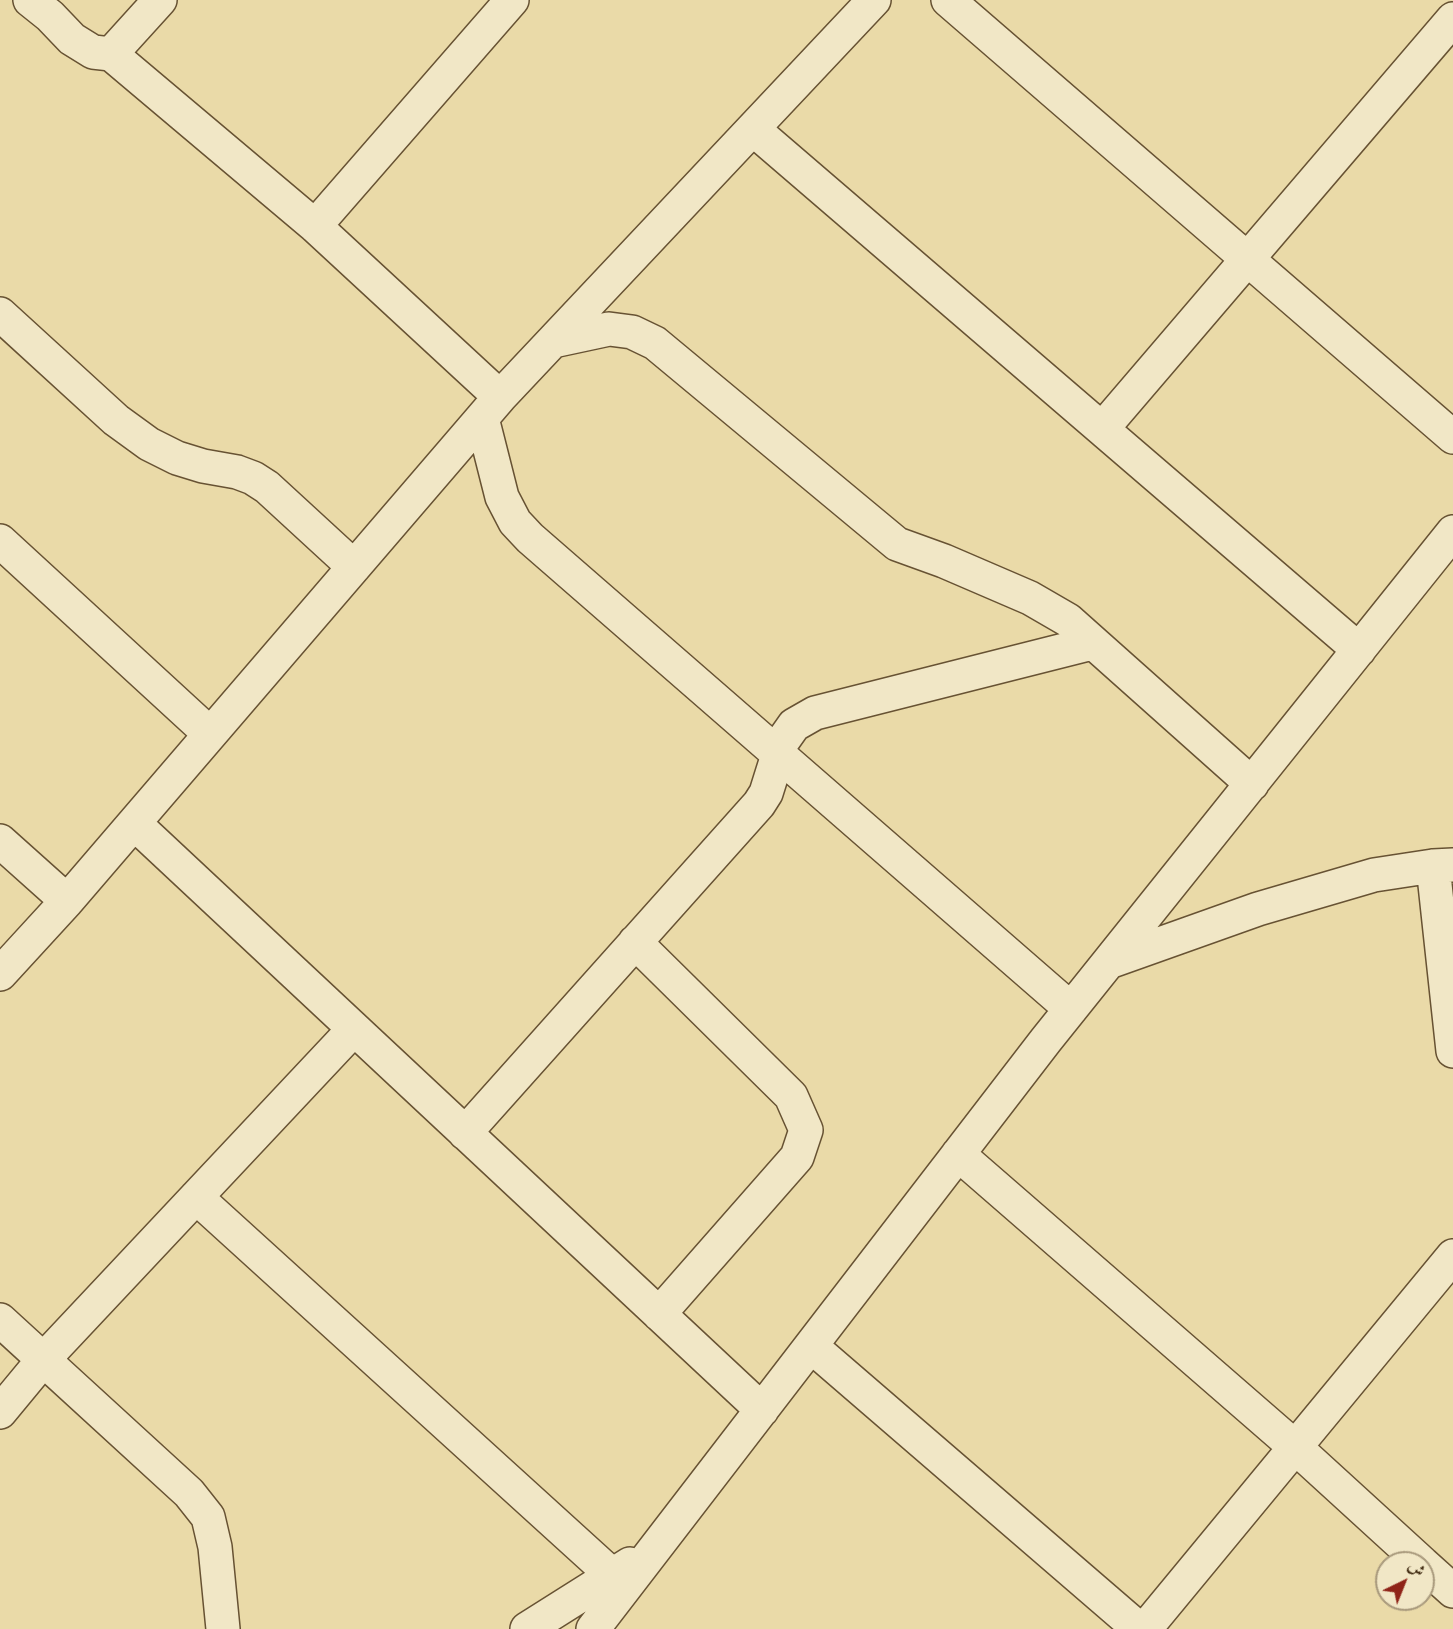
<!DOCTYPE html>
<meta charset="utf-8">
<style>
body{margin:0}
#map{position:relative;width:1453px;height:1629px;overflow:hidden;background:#eadaa8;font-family:"IM FELL English",Amiri,serif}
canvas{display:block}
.north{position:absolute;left:1375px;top:1551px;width:60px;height:60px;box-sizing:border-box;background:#f1e7c6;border:2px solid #a8997c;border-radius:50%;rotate:43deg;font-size:16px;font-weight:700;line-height:24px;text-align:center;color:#3b250c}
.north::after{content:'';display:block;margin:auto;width:21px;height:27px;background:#8f2418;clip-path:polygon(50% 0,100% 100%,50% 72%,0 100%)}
</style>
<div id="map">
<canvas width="1453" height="1629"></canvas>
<div class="north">ش</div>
</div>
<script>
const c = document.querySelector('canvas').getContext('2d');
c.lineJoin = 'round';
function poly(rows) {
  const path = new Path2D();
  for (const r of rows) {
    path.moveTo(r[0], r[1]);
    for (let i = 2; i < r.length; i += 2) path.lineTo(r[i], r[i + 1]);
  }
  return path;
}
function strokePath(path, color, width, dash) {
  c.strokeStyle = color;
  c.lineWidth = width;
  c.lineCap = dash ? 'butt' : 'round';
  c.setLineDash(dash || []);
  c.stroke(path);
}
const minor = poly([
 [30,0,50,16,72,39,93,52,111,54,315,226,500,397],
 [948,0,1453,437],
 [111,54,160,0],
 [753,129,1359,650],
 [315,226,512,0],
 [0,314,116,420,149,444,177,458,203,466,237,472,253,478,267,487,354,567],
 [553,341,609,329,632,332,655,343,897,544,944,561,1030,598,1068,620,1252,784],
 [482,418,502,497,515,522,530,538,1071,1009],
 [1102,429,1453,19],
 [0,541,210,734],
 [134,823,762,1410],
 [0,841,67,901],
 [1433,866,1453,1051],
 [635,942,791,1096,806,1130,797,1157,659,1314],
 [1109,962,1258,909,1374,875,1433,866,1453,865],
 [0,974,67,901,500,397,874,0],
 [465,1133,759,804,766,793,782,742,794,725,815,713,1092,643],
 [958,1154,1295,1447,1422,1563],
 [196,1197,612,1575],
 [0,1320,189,1493,208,1517,215,1547,223,1629],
 [811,1346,1139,1629],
 [0,1412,43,1360,354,1029],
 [1423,1564,1453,1591],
 [527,1629,630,1564],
 [593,1629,1046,1040,1453,532],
 [1145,1629,1453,1256]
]);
strokePath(minor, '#675233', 36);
strokePath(minor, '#f1e7c6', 33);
</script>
